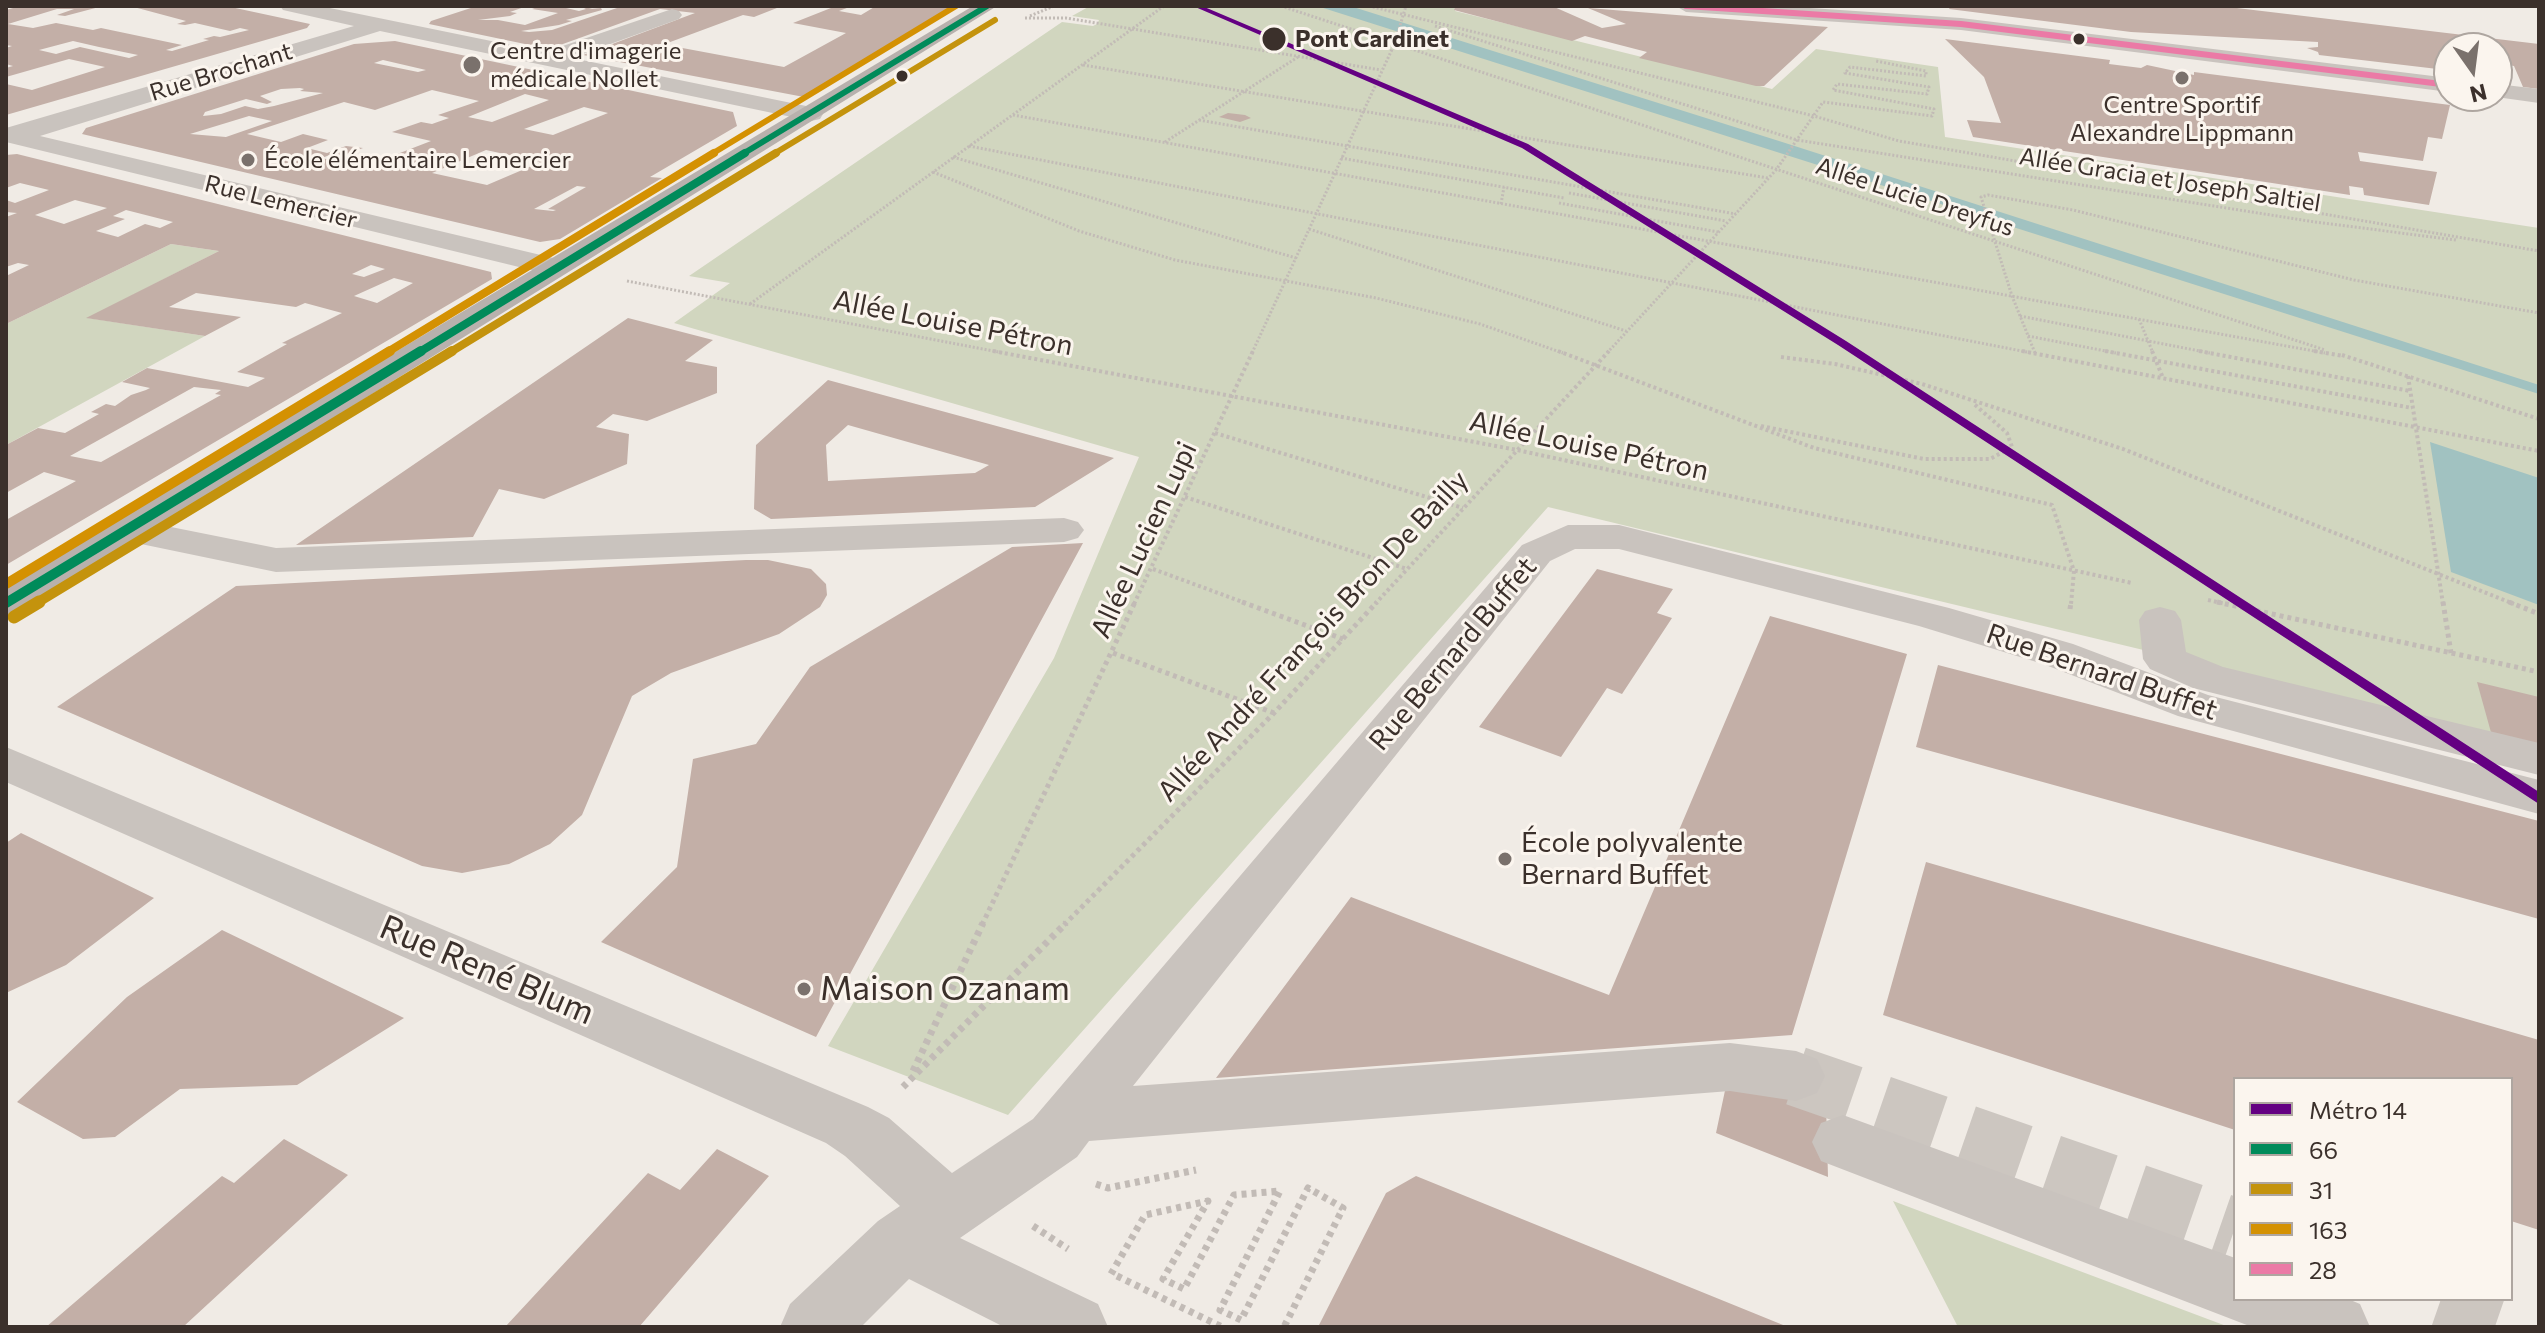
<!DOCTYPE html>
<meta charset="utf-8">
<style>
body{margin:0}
#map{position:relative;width:2545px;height:1333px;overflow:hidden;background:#f0ebe5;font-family:Commissioner,sans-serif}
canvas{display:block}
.frame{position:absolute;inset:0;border:8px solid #3b302b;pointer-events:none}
.legend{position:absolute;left:2233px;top:1077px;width:280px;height:224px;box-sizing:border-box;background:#fbf5ee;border:2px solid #aea6a0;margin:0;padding:10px 14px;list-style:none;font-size:24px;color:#3b302b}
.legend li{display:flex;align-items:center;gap:16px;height:40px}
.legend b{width:40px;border:2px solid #aea6a0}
.north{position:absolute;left:2433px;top:32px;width:80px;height:80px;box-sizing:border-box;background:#fbf5ee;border:2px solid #aea6a0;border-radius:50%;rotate:166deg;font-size:22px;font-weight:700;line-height:32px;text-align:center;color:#3b302b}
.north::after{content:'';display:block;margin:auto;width:28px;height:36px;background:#7a716c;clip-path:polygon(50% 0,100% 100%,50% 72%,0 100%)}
</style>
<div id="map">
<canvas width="2545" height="1333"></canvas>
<div class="frame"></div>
<ul class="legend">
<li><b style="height:10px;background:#640082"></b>Métro 14</li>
<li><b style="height:10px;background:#008b5a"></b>66</li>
<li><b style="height:10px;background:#c4930d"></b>31</li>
<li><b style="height:10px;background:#d49102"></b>163</li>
<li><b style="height:10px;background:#eb7aa6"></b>28</li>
</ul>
<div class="north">N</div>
</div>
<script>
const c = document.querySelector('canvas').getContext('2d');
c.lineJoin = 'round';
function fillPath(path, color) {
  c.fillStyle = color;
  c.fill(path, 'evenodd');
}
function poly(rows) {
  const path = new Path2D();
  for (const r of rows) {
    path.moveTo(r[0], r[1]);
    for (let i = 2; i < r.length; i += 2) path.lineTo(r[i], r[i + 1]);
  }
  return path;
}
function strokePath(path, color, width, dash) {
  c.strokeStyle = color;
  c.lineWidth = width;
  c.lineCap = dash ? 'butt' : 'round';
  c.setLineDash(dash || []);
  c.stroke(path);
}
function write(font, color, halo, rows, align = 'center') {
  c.font = font + ' Commissioner,sans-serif';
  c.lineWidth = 6;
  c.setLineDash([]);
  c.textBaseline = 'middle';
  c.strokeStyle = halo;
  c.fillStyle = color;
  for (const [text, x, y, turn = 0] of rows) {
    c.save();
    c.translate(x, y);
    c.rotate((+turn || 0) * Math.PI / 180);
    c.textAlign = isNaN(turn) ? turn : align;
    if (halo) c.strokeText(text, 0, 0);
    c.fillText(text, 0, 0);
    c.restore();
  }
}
const green = poly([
 [1090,6,1456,6,1455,11,1772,89,1816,49,1938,67,1945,137,2539,228,2539,745,1548,507,1008,1115,828,1046,1054,658,1139,457,674,323,730,283,689,276,1062,22,1093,26,1097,24,1099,20,1072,16],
 [171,244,219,251,88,318,205,336,6,445,6,324],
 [1893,1201,2229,1327,1958,1327]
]);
const water = poly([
 [1317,6,1350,6,1779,141,2539,385,2539,394],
 [2430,442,2539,478,2539,605,2451,572]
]);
const building = poly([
 [20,6,103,6,65,16,57,15,74,9,57,9,8,24,33,28,56,23,93,30,101,28,182,45,166,50,172,51,209,40,203,39,214,36,220,37,249,30,240,28,230,31,195,23,185,25,177,24,186,21,130,6,226,6,310,24,307,28,6,115,6,84,32,90,105,67,69,59,6,77,6,68,13,66,6,64,6,48,12,46,6,45,6,10],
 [73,41,99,47,138,55,129,58,80,47,56,54,39,50],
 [477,6,527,6,510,12,517,13,510,16,478,20,498,20,525,25,558,13,532,9,540,6,570,6,566,8,579,11,586,9,580,6,598,6,589,9,601,8,602,10,566,20,572,21,559,25,521,31,529,32,552,30,617,8,614,6,782,6,754,17,743,15,646,51,659,54,677,47,784,67,846,33,793,23,836,6,852,6,839,11,861,15,876,6,950,8,804,97,583,55,695,13,660,9,549,49,429,24,431,21],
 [1456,6,1552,6,1602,28,1626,24,1588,8,1828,27,1764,86,1756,86,1639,58,1647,52,1585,36,1572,41,1454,10],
 [1951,6,2220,6,2539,44,2539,89,2523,87,2514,66,2497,63,2497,48,2449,48,2449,58,2443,57,2446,70,2319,55,2318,52,2307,48,2318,47,2318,42,2131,32,1949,9],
 [1945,39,2110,60,2109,64,2141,68,2147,65,2194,75,2194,72,2450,105,2442,139,2428,137,2423,161,2358,152,2360,161,2437,172,2429,205,2364,195,2363,188,2349,186,2350,195,1973,137,1967,120,2001,123,1984,77],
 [395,41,733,112,737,126,650,177,662,178,560,239,540,242,82,134,86,128,354,44],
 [383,60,426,70,418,72,374,63],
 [300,88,304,89,300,91,323,93,274,106,258,109,245,106,221,114,203,116,205,112,246,99,267,104,272,102,260,96,281,89],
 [432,90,479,101,438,115,449,118,432,124,421,122,392,132,431,141,361,168,322,158,332,154,341,156,363,148,346,146,327,153,307,148,328,140,303,134,281,142,247,134,344,102,375,110],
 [525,94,549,100,492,122,468,117],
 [584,107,608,113,553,135,524,129],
 [249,116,272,121,226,137,190,134],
 [486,150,541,162,487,185,432,173],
 [577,186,586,187,548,209,556,210,553,211,534,209],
 [1228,113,1245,115,1251,118,1240,122,1219,117],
 [17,154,491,272,492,279,6,565,6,520,76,481,44,472,6,493,6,445,38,428,65,433,99,414,91,412,106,404,115,406,131,395,146,390,150,388,122,382,147,368,248,387,265,378,237,372,287,344,282,343,342,313,305,303,296,307,196,293,169,307,241,317,205,336,86,318,219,251,171,244,6,324,6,276,29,265,18,263,6,267,6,217,17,213,6,212,6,200,15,203,49,190,20,183,6,188,6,155],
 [75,200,107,208,64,224,35,215],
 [126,210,173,222,160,228,145,224,118,237,96,231,125,219,113,216],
 [371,265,385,269,364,277,352,274],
 [394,278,413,283,377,303,354,296],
 [194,387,221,390,215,394,221,395,101,462,70,456],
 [628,318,713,340,685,361,717,367,717,393,647,421,613,414,596,427,629,434,627,464,544,499,499,489,473,537,296,545],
 [828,380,1114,458,1035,507,771,519,754,509,756,445],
 [848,425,989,465,975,473,828,481,826,445],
 [1083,543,816,1037,601,942,677,867,693,759,756,744,810,667,1012,547],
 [746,560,768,560,811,569,826,584,827,595,820,607,779,634,671,673,632,696,582,815,550,844,509,864,462,873,422,866,57,707,236,586],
 [1597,569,1673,589,1657,613,1672,618,1622,694,1607,688,1561,757,1479,727],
 [1770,616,1907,654,1792,1035,1216,1078,1351,897,1609,995],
 [1938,665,2539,821,2539,919,1916,747],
 [2477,682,2539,697,2539,747,2492,736],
 [21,833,154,898,66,965,6,993,6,843],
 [1926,862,2539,1040,2539,1230,2511,1221,2511,1079,2235,1079,2235,1130,1883,1015],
 [222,930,404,1018,297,1085,180,1089,115,1137,83,1139,17,1102,127,997],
 [1730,1067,1826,1103,1828,1177,1716,1133],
 [284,1139,348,1175,183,1327,46,1327,222,1176,234,1183],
 [717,1149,769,1176,639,1327,505,1327,648,1173,680,1190],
 [1416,1176,1788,1327,1318,1327,1386,1193]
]);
const minorTunnel = poly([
 [1796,1076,2235,1228],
 [2441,1299,2522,1327]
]);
const pathFar3 = poly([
 [1281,6,2325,350],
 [1369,6,1814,116,1899,141,2539,251],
 [1030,16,1054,6],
 [1025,18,1066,18,1381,70],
 [1435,26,1797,140,2315,222,2456,240],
 [1083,65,1768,178],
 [1013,115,2325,353],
 [1199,120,1736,214],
 [1165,142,1298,57],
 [969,146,2032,353],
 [953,157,1296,258],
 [1341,158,1564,198],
 [933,172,1079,231,1175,260,1376,298,1480,324,1563,353],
 [1569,193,1726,221],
 [1559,203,1718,232],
 [1501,204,1504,187],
 [1309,229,1626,331],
 [627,281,1004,353],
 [750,304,1164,6],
 [2020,316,2210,353],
 [2139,319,2153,353],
 [2028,336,2116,353],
 [1252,353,1394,45,1406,6],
 [1607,353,1776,170,1823,102,1932,116,1934,109,1833,90,1837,84,1927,94,1929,87,1845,73,1850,67,1926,76,1926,71,1876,61],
 [2035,353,2012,296,1981,197,1988,195,2073,210,2354,280,2539,313]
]);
const pathFar2 = poly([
 [993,351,1517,450,2132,583],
 [1558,351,1814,448,2052,505,2074,571,2071,604],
 [2022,351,2539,451],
 [2105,351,2412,408],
 [2152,351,2163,378],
 [2199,351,2410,391],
 [2314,351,2344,356],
 [2342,355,2539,419],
 [1781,357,1835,364,1922,384,2123,449,2514,604],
 [2408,376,2443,604],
 [1761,426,1924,459,1990,459,2012,447,2007,433,1973,403],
 [1215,433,1463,508],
 [1185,497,1407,569],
 [1153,569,1248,604],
 [2208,600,2226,604],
 [1134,604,1253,351],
 [1375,604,1609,351]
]);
const pathFar1 = poly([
 [1242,602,1343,639],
 [2217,602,2539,672],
 [2443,602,2451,653],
 [2509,602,2539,614],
 [2070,609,2071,602],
 [1113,653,1274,713],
 [982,925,1135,602],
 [1064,925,1274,713,1377,602]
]);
const path = poly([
 [913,1071,983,923],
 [903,1087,1066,923],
 [1096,1184,1108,1188,1196,1170],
 [1033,1226,1068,1249],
 [1111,1274,1145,1215,1208,1201,1163,1279,1184,1289,1234,1195,1280,1191,1220,1310,1241,1320,1308,1188,1343,1208,1284,1327],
 [1117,1276,1222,1327]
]);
const minor = poly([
 [280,6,320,6,545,52,672,9,679,11,682,15,679,19,572,58,811,107,820,109,823,114,820,119,811,121,380,31,40,136,566,261,571,267,566,273,556,276,6,142,6,128,354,26,283,10,280,6],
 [1676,6,1780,6,1961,18,2449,78,2449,92,1961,30,1686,12,1676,6],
 [2497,84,2539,89,2539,103,2489,96,2497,96,2497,84],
 [126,518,276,548,1064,518,1078,522,1084,530,1078,538,1064,542,276,572,112,538,106,530,112,522,126,518],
 [1568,525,1619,525,1949,608,2073,644,2208,695,2539,780,2539,814,2178,716,2043,664,1919,626,1619,549,1575,549,1550,561,1133,1086,1730,1043,1796,1051,1817,1059,1825,1076,1817,1093,1796,1101,1730,1091,1089,1141,1077,1157,960,1238,1098,1304,1108,1327,1004,1327,909,1279,861,1327,780,1327,790,1304,878,1221,900,1206,845,1156,826,1143,6,782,6,747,868,1107,889,1118,952,1173,1033,1119,1522,545,1568,525],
 [2160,607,2175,611,2181,620,2186,652,2223,667,2539,743,2539,775,2193,688,2150,669,2143,659,2139,620,2145,611,2160,607],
 [1843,1115,2235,1258,2235,1299,2348,1299,2360,1304,2370,1327,2252,1327,1821,1161,1812,1142,1821,1123,1843,1115]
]);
const major = poly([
 [973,6,997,6,21,612,6,616,6,585,973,6]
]);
const bus1Far2 = poly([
 [741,155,987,6]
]);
const bus1Far1 = poly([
 [418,353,745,153]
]);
const bus1 = poly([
 [6,603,421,351]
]);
const bus2Far3 = poly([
 [772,155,995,20]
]);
const bus2Far2 = poly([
 [449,353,776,153]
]);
const bus2Far1 = poly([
 [35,604,452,351]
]);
const bus2 = poly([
 [14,617,39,602]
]);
const bus3Far2 = poly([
 [710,155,956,6]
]);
const bus3Far1 = poly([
 [386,353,714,153]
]);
const bus3 = poly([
 [6,584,390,351]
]);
const bus4 = poly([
 [1686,6,1961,24,2449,85]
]);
const metro1 = poly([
 [1193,6,1202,6,1528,144,1846,341,2539,792,2539,804,1838,345,1522,148,1193,6]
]);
const markers = [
 [1274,39,13,"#3b302b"],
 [2079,39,7,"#3b302b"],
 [472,65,10,"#7a716c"],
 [902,76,7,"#3b302b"],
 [2182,78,8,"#7a716c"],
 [248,160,8,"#7a716c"],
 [1505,859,8,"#7a716c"],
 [804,989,8,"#7a716c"]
];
const farStopnames = [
 ["Pont Cardinet",1295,39]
];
const farPoinames = [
 ["Centre d'imagerie",490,51],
 ["médicale Nollet",490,79],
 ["Centre Sportif",2182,105,"center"],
 ["Alexandre Lippmann",2182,133,"center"],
 ["École élémentaire Lemercier",264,160]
];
const farStreetnames = [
 ["Rue Brochant",221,72,-17],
 ["Allée Gracia et Joseph Saltiel",2170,180,9],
 ["Allée Lucie Dreyfus",1915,197,18],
 ["Rue Lemercier",281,202,14]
];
const streetNames = [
 ["Allée Louise Pétron",953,323,11],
 ["Allée Louise Pétron",1589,446,12],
 ["Allée Lucien Lupi",1144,540,-65],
 ["Allée André François Bron De Bailly",1313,636,-47],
 ["Rue Bernard Buffet",1453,654,-50],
 ["Rue Bernard Buffet",2102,672,19]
];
const poiNames = [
 ["École polyvalente",1521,843],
 ["Bernard Buffet",1521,875]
];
const nearStreetnames = [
 ["Rue René Blum",487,970,23]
];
const nearPoinames = [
 ["Maison Ozanam",820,989]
];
fillPath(green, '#d1d6bf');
fillPath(water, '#a1c2c1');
fillPath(building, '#c3afa7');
strokePath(minorTunnel, '#ccc6c0', 60, [60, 30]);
strokePath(pathFar3, '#c2bbb6', 3, [2, 2]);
strokePath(pathFar2, '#c2bbb6', 4, [3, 3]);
strokePath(pathFar1, '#c2bbb6', 5, [4, 4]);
strokePath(path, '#c2bbb6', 7, [5, 5]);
fillPath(minor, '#c9c3be');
fillPath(major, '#b8b1ad');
strokePath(bus1Far2, '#008b5a', 6);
strokePath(bus1Far1, '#008b5a', 8);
strokePath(bus1, '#008b5a', 10);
strokePath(bus2Far3, '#c4930d', 6);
strokePath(bus2Far2, '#c4930d', 8);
strokePath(bus2Far1, '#c4930d', 10);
strokePath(bus2, '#c4930d', 13);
strokePath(bus3Far2, '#d49102', 6);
strokePath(bus3Far1, '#d49102', 8);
strokePath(bus3, '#d49102', 10);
strokePath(bus4, '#eb7aa6', 6);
fillPath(metro1, '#640082');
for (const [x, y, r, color] of markers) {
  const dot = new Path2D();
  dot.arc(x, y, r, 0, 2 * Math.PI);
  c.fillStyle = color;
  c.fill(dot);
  strokePath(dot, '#fbf5ee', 3);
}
write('bold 24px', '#3b302b', '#fbf5ee', farStopnames, 'left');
write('24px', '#3b302b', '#fbf5ee', farPoinames, 'left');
write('24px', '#3b302b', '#fbf5ee', farStreetnames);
write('28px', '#3b302b', '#fbf5ee', streetNames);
write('28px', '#3b302b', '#fbf5ee', poiNames, 'left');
write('34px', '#3b302b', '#fbf5ee', nearStreetnames);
write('34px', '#3b302b', '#fbf5ee', nearPoinames, 'left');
</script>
